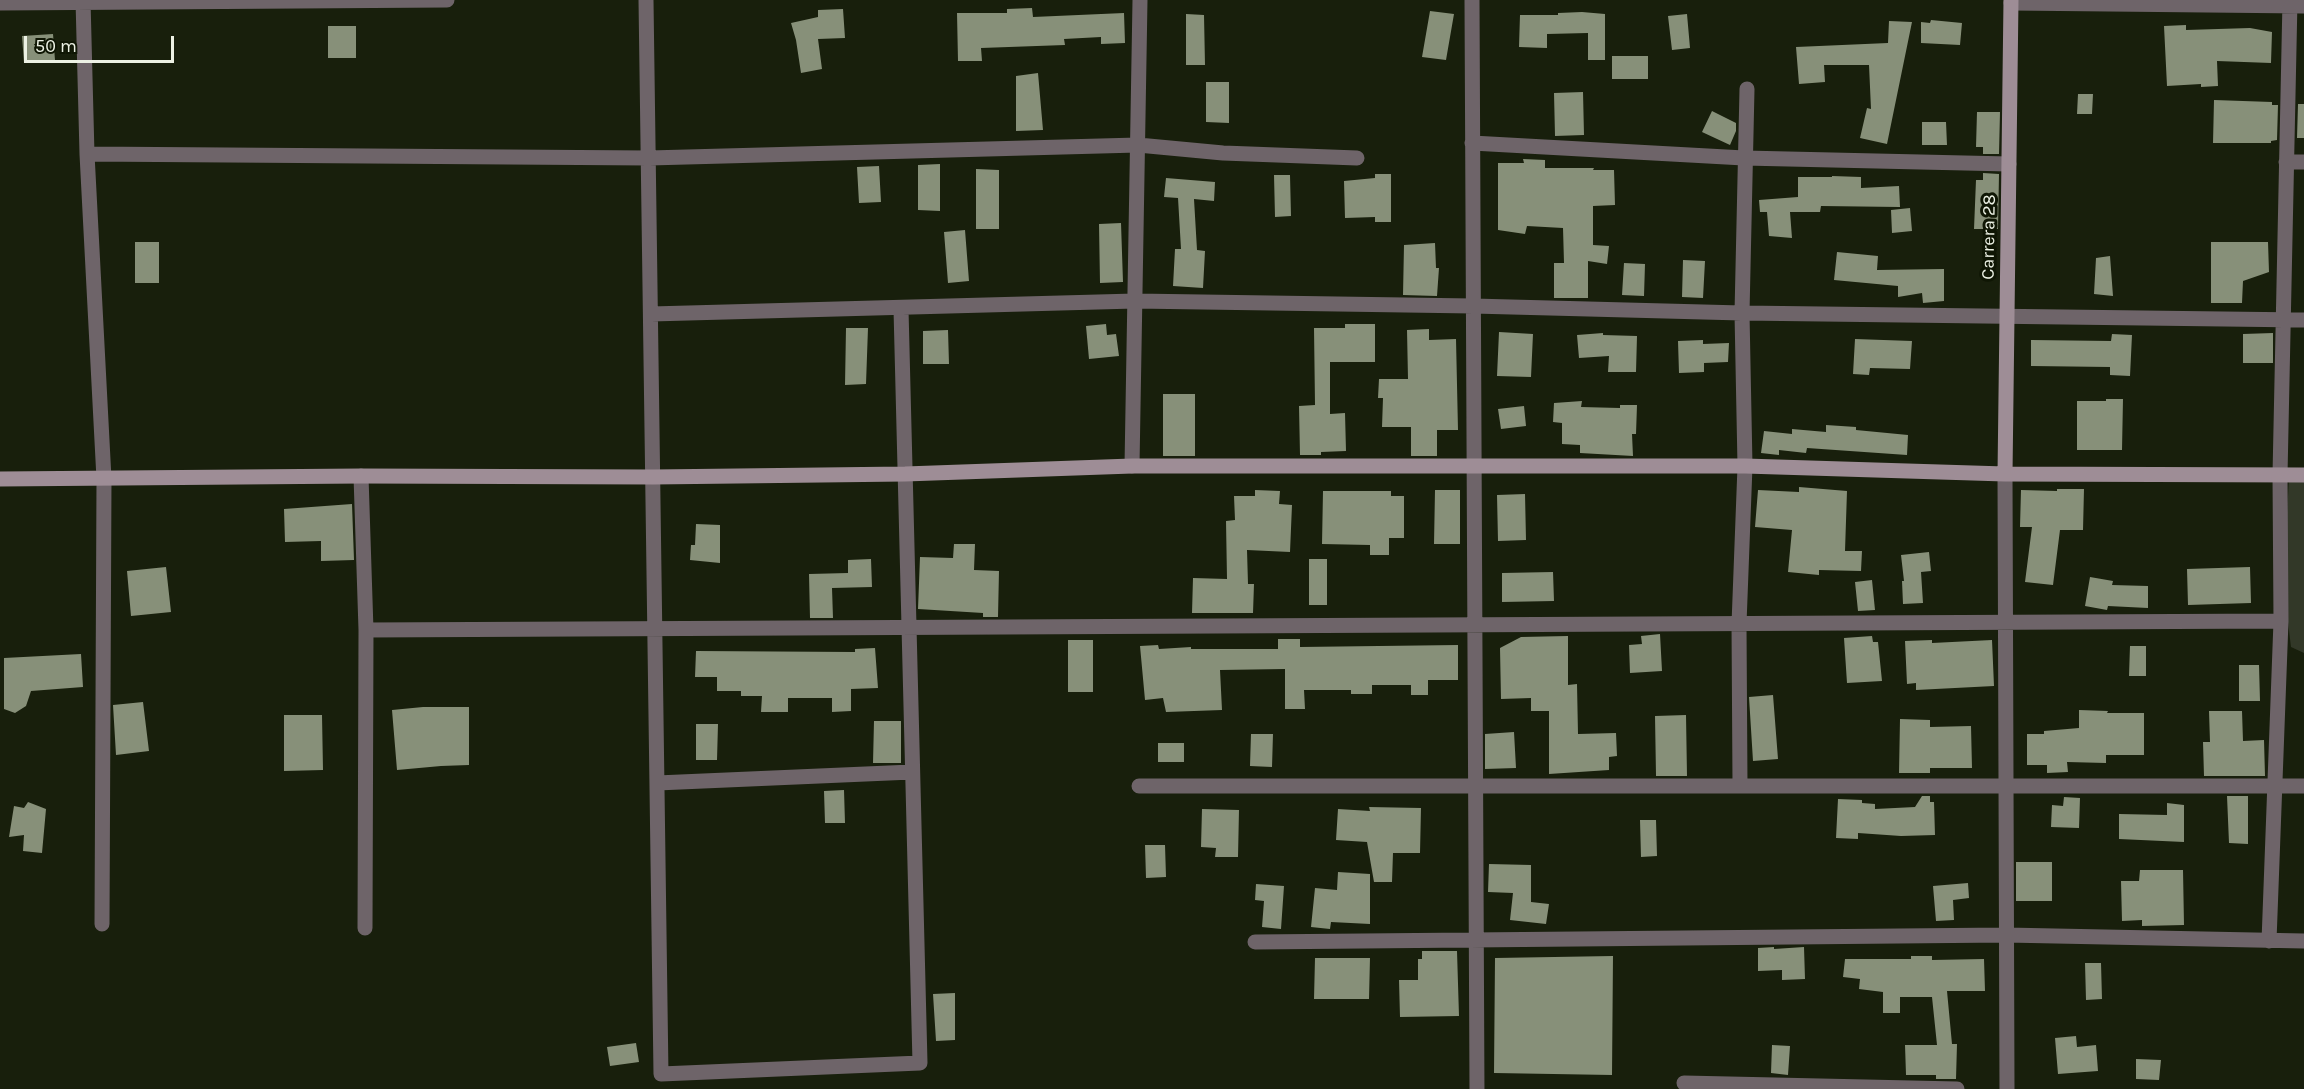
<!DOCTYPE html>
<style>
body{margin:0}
#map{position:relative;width:2304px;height:1089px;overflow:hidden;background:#181f0c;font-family:Karla,sans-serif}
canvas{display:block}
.scale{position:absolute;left:24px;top:36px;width:150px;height:27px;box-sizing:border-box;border:3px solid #ecf1e4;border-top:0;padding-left:8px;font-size:18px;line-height:21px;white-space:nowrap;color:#ecf1e4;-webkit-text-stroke:4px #0f1604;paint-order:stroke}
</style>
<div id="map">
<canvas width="2304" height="1089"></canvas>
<div class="scale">50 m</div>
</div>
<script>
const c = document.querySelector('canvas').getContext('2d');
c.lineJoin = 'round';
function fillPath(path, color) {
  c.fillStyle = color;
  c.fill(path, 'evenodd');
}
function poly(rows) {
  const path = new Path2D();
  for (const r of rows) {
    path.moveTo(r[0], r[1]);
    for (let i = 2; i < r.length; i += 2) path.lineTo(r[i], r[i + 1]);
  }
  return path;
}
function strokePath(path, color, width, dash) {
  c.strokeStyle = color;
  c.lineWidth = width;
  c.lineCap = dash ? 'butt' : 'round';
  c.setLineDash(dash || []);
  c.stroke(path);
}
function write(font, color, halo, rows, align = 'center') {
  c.font = font + ' Karla,sans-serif';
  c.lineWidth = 6;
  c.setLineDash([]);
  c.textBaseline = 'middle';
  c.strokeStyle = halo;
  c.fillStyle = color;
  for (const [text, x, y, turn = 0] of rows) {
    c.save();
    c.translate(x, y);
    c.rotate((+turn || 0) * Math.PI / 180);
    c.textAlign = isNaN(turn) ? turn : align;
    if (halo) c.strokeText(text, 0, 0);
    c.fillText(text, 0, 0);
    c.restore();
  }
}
const green = poly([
 [2289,479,2304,479,2304,653,2291,647,2286,606,2285,546]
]);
const building = poly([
 [1032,8,1033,17,1124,13,1125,43,1101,44,1101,37,1064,39,1065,45,981,48,982,61,958,61,957,13,1007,13,1007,9],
 [843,9,845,38,818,39,822,69,801,73,796,40,791,23,818,17,818,10],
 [1430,11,1454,14,1446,60,1422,57],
 [1582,12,1605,14,1605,60,1588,60,1588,33,1547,34,1547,48,1519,47,1520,15,1558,15,1558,13],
 [1186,14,1204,15,1205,65,1186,65],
 [1687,14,1690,48,1672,50,1668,16],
 [1931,20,1962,23,1960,45,1921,43,1921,22,1930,23],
 [1889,21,1912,22,1887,144,1860,138,1867,108,1871,109,1869,65,1824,65,1825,82,1799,84,1796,47,1888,43],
 [2186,25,2186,30,2250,28,2272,32,2271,63,2217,61,2218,86,2201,87,2201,84,2167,86,2164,26],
 [328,26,356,26,356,58,328,58],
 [53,34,55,60,24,63,22,36],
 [1612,56,1648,56,1648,79,1612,79],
 [1038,73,1043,130,1016,131,1016,76],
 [1206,82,1229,82,1229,123,1206,122],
 [1583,92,1584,135,1555,136,1554,93],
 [2078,94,2093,94,2092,114,2077,114],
 [2214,100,2272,102,2272,105,2278,105,2277,140,2271,141,2271,143,2213,143],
 [2298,104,2304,104,2304,138,2297,138],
 [1712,111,1736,123,1736,131,1730,145,1702,132],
 [1977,112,2000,112,1999,154,1983,154,1983,147,1976,147],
 [1922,122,1946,122,1947,145,1922,145],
 [1523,159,1545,160,1545,168,1594,168,1593,170,1614,170,1615,205,1593,206,1593,245,1609,246,1607,264,1588,261,1588,298,1554,298,1554,263,1564,263,1563,228,1527,226,1525,234,1498,230,1498,163,1524,163],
 [940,164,940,211,918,210,918,165],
 [879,166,881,202,859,203,857,167],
 [976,169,999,170,999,229,976,229],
 [1983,173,1999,174,1998,229,1974,229,1976,180,1983,180],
 [1375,174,1391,174,1391,222,1375,222,1375,217,1345,218,1344,181,1375,178],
 [1274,175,1290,175,1291,216,1275,217],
 [1832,176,1861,177,1861,188,1899,186,1900,207,1821,206,1820,212,1790,212,1792,238,1769,236,1767,212,1760,212,1759,200,1798,197,1798,177,1832,177],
 [1166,178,1215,182,1214,201,1194,199,1197,250,1205,251,1203,288,1173,286,1175,249,1181,249,1178,198,1164,197],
 [1910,208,1912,231,1892,233,1891,210],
 [1121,223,1123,282,1100,283,1099,224],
 [965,230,969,281,948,283,944,232],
 [135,242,159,242,159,283,135,283],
 [2211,242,2268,242,2269,272,2243,281,2242,303,2211,303],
 [1435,243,1436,268,1439,268,1437,296,1403,295,1404,245],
 [1837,252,1878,256,1877,270,1944,269,1944,301,1923,303,1922,293,1898,297,1898,286,1834,280],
 [2110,256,2113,296,2094,294,2096,258],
 [1683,260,1705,261,1703,298,1682,297],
 [1624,263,1645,264,1644,296,1622,295],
 [1106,324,1107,335,1116,334,1119,356,1089,359,1086,326],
 [1345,324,1375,324,1375,362,1330,362,1330,414,1345,413,1346,451,1321,452,1321,455,1300,455,1299,406,1315,405,1314,328,1345,328],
 [846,328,868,328,866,384,845,385],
 [1429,329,1429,340,1456,339,1458,430,1437,430,1437,456,1411,456,1411,427,1382,427,1383,398,1378,398,1379,379,1408,379,1407,330],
 [948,330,949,364,923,364,923,331],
 [1499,332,1533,334,1531,377,1497,376],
 [1603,333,1603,335,1637,336,1636,372,1608,372,1609,356,1579,358,1577,335],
 [2273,333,2273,363,2243,363,2243,334],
 [2112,334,2132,335,2130,376,2110,375,2110,367,2031,366,2031,340,2111,341],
 [1855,339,1912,341,1910,369,1870,368,1869,375,1853,374],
 [1703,340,1703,344,1729,343,1728,362,1704,363,1704,372,1679,373,1678,341],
 [1163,394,1195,394,1195,456,1163,456],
 [2106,399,2123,399,2122,450,2077,450,2077,401,2106,401],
 [1582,401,1581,407,1620,408,1620,405,1637,405,1636,434,1632,434,1633,456,1580,453,1580,445,1562,444,1562,423,1553,422,1554,403],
 [1524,406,1526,426,1501,429,1498,409],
 [1826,425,1856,427,1856,430,1908,435,1907,455,1807,448,1806,453,1779,450,1779,455,1761,453,1764,431,1792,434,1792,429,1826,432],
 [1799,487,1847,491,1845,551,1862,551,1861,571,1819,570,1819,575,1788,572,1792,530,1755,527,1758,490,1799,492],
 [2057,489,2084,489,2083,530,2060,530,2053,585,2025,582,2032,527,2020,527,2021,490,2057,491],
 [1255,490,1280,491,1279,504,1292,505,1290,552,1247,550,1248,584,1254,584,1253,613,1192,613,1193,578,1227,579,1226,521,1235,520,1234,496,1255,496],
 [1435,490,1460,490,1460,544,1434,544],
 [1323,491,1391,491,1391,496,1404,496,1404,538,1389,538,1389,555,1370,555,1370,545,1322,544],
 [1525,494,1526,540,1498,541,1497,495],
 [352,504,354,560,321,561,321,541,285,542,284,509],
 [696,524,720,525,720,563,690,560,691,545,695,545],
 [954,544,975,544,974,570,999,571,998,617,983,617,983,613,918,609,920,557,953,558],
 [1929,552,1931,571,1921,572,1923,603,1903,604,1902,581,1904,581,1901,555],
 [871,559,872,587,832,588,833,618,810,618,809,574,848,573,848,560],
 [1309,559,1327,559,1327,605,1309,605],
 [166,567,171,612,131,616,127,571],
 [2250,567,2251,603,2188,605,2187,569],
 [1553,572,1554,601,1502,602,1502,573],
 [2090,577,2113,581,2112,585,2148,586,2148,608,2108,606,2107,610,2085,606],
 [1872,580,1875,610,1858,611,1855,582],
 [1660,634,1662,671,1630,673,1629,645,1642,644,1641,636],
 [1568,636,1568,685,1577,684,1578,734,1616,733,1617,756,1609,757,1609,770,1549,774,1549,711,1531,711,1531,698,1501,699,1500,648,1521,637],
 [1872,636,1873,642,1878,642,1882,681,1847,683,1844,638],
 [1278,639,1300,639,1300,647,1458,645,1458,680,1428,680,1428,695,1411,695,1411,685,1372,685,1372,694,1351,694,1351,690,1304,690,1305,709,1285,709,1285,669,1220,670,1222,710,1166,712,1163,698,1145,700,1140,646,1158,645,1159,649,1191,647,1191,649,1278,649],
 [1068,640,1093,640,1093,692,1068,692],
 [1932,640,1932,643,1992,640,1994,686,1916,690,1916,683,1907,684,1905,641],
 [2130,646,2146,646,2146,676,2129,676],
 [875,648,878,688,851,689,851,711,832,712,832,698,788,698,788,712,761,712,762,696,741,696,741,691,717,691,717,677,695,677,696,651,855,652,855,649],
 [81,654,83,687,31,691,26,706,15,713,4,709,4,658],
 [2239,665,2259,665,2260,701,2239,701],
 [1773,695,1778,759,1753,761,1749,697],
 [143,702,149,751,116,755,113,705],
 [423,707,469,707,469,765,441,766,397,770,392,710],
 [2079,710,2108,711,2107,713,2144,713,2144,755,2106,755,2106,763,2067,762,2068,772,2047,773,2047,765,2027,765,2027,734,2044,734,2044,731,2079,728],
 [2209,711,2242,711,2243,741,2264,740,2265,776,2204,776,2203,742,2210,742],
 [284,715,322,715,323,770,284,771],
 [1686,715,1687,776,1656,776,1655,716],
 [1900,719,1930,720,1930,727,1971,726,1972,768,1930,768,1930,773,1899,773],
 [874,721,901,721,901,763,873,763],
 [696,724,718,724,717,760,696,760],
 [1514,732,1516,768,1485,769,1485,734],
 [1251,734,1273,734,1272,767,1250,766],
 [1158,743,1184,743,1184,762,1158,762],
 [844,790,845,823,825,823,824,791],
 [1922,796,1930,796,1930,802,1934,802,1935,835,1901,836,1858,833,1858,839,1836,838,1838,799,1862,800,1862,803,1875,804,1875,809,1915,807],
 [2227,796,2248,796,2248,844,2229,843],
 [2064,797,2080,798,2079,828,2051,827,2052,805,2063,806],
 [28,802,46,809,42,853,23,851,24,835,9,837,14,806,24,808],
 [2167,803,2184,805,2184,842,2119,839,2119,814,2167,815],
 [1369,807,1421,808,1420,853,1393,853,1392,882,1374,882,1367,842,1336,840,1338,809,1370,811],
 [1202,809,1239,810,1238,857,1215,857,1216,848,1201,847],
 [1640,820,1656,820,1657,856,1641,857],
 [1145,845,1165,845,1166,877,1146,878],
 [2016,862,2052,862,2052,901,2016,901],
 [1489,864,1531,865,1531,902,1549,904,1546,924,1510,920,1513,893,1488,892],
 [2140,870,2183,870,2184,925,2142,926,2142,920,2122,921,2121,881,2139,881],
 [1338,872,1370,874,1370,924,1331,922,1330,929,1311,927,1315,888,1337,890],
 [1968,883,1969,898,1953,900,1954,920,1936,921,1933,886],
 [1256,884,1284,886,1281,929,1262,927,1264,901,1255,900],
 [1774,947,1774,949,1804,947,1805,979,1782,980,1782,970,1758,971,1758,948],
 [1422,951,1457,951,1459,1016,1400,1017,1399,980,1418,980,1418,959,1422,959],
 [1613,956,1612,1075,1494,1073,1495,958],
 [1911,956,1932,956,1932,960,1984,959,1985,991,1947,991,1952,1044,1957,1044,1956,1079,1936,1079,1936,1075,1906,1075,1905,1045,1937,1045,1932,997,1900,997,1900,1013,1883,1013,1883,992,1859,989,1860,979,1843,977,1845,959,1911,959],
 [1315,958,1370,958,1369,999,1314,999],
 [2085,963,2101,963,2102,999,2086,1000],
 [955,993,955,1040,936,1041,933,994],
 [2076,1036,2077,1047,2096,1045,2098,1071,2058,1074,2055,1038],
 [636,1043,639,1062,610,1066,607,1047],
 [1772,1045,1790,1046,1788,1075,1771,1073],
 [2136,1059,2161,1060,2159,1080,2136,1079]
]);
const street = poly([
 [83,0,87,154,104,479,102,924],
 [646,0,661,1074,920,1063,901,309],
 [1472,0,1477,1089],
 [0,3,447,0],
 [2011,3,2304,6],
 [1472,143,1744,158,2009,164],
 [87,154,649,158,1138,145,1223,153,1357,158],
 [2286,162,2304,162],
 [651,314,1135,301,1473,306,1742,313,2304,320],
 [1132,466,1140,0],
 [2005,474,2007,1089],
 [361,476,366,630,365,928],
 [366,630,2281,621],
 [657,783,912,772],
 [1740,785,1739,624,1745,466,1742,313,1747,89],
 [1139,786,2304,786],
 [2269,941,2281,621,2280,475,2290,0],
 [1255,942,2006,935,2304,941],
 [1684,1083,1957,1089]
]);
const secondary = poly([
 [2005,474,2011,0],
 [0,479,361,476,653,477,905,474,1132,466,1745,466,2005,474,2304,475]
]);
const streetNames = [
 ["Carrera 28",1989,237,-89]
];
fillPath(green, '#323828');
fillPath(building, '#879079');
strokePath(street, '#6e6469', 15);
strokePath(secondary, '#9e8d96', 15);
write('18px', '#ecf1e4', '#0f1604', streetNames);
</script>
